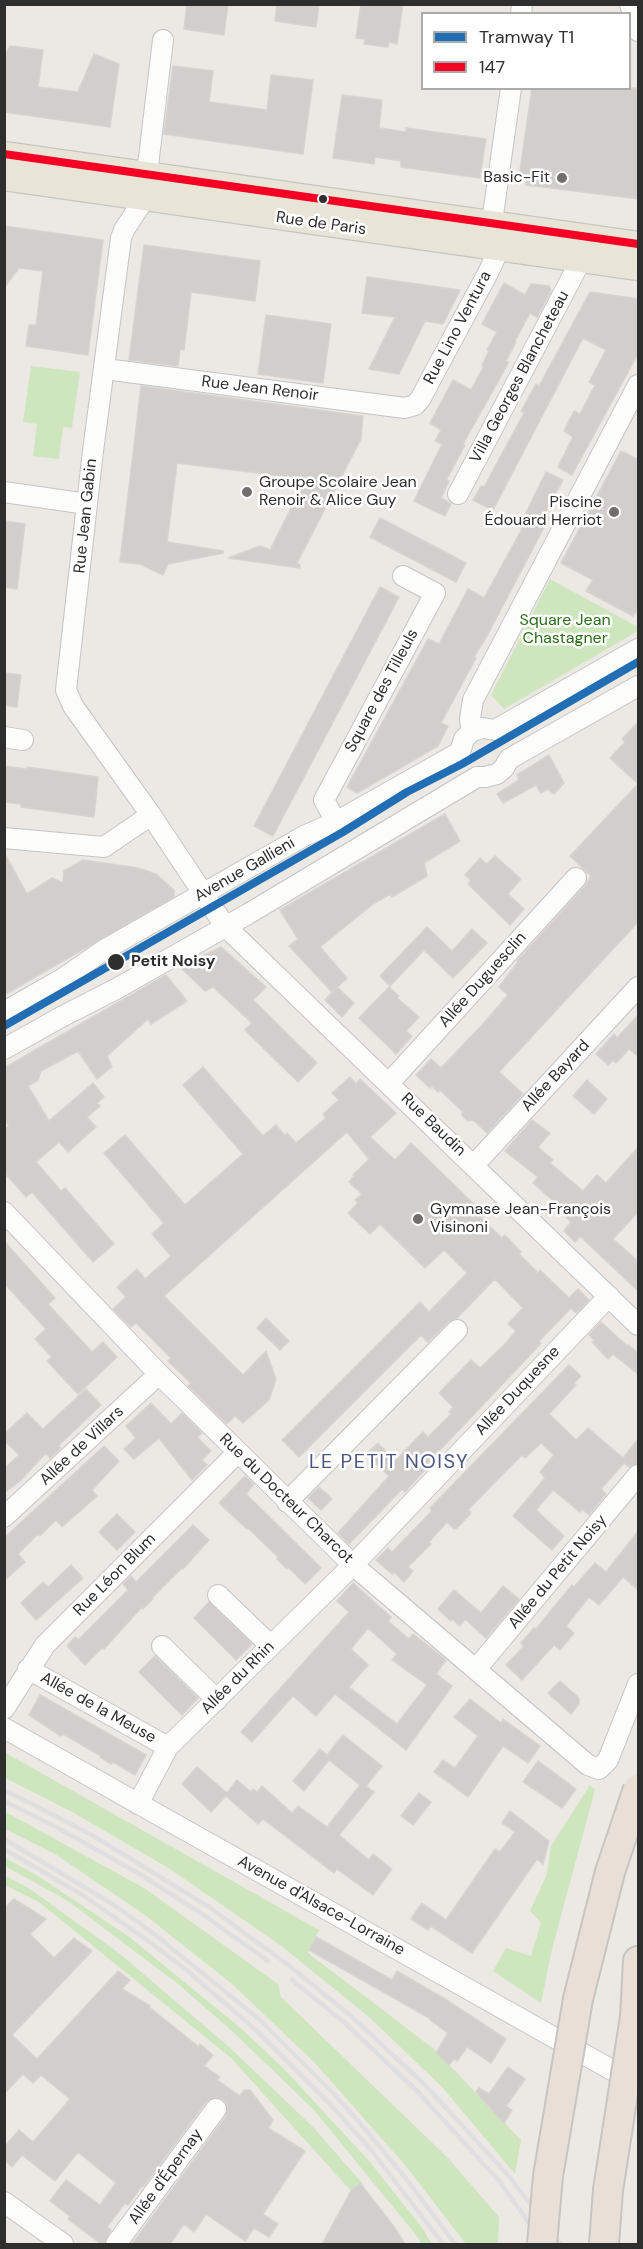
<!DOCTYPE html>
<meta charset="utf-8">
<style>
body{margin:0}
#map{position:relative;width:643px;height:2249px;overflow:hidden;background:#ece8e4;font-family:"DM Sans",sans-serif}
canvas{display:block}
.frame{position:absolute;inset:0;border:6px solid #2e2e2e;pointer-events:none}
.legend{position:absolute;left:421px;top:12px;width:210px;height:78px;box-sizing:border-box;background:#fff;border:2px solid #ababab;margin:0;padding:8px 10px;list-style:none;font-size:18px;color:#2e2e2e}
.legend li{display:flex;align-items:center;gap:12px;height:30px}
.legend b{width:30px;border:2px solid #ababab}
</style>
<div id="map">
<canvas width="643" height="2249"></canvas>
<div class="frame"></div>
<ul class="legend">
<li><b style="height:8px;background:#216eb4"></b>Tramway T1</li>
<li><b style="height:8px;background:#f50024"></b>147</li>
</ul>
</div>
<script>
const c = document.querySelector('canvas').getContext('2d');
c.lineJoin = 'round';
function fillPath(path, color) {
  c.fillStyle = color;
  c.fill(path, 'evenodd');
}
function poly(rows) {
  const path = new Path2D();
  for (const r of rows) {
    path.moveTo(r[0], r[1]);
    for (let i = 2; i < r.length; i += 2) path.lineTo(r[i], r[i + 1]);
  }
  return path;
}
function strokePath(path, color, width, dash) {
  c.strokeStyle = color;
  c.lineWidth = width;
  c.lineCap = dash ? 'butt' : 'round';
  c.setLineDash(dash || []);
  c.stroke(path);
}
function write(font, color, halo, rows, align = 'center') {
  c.font = font + ' "DM Sans",sans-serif';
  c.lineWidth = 5;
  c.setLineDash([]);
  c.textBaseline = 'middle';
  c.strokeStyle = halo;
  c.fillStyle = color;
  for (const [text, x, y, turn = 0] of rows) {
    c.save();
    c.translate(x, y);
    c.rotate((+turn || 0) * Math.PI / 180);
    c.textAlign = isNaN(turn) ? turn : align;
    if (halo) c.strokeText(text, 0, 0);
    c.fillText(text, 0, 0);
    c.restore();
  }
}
const green = poly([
 [31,366,80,372,72,428,63,427,59,459,33,456,37,424,23,422],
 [550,579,638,627,638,631,504,709,491,695],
 [4,1752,319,1930,308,1953,434,2049,521,2140,515,2174,442,2087,369,2017,280,1945,170,1869,74,1813,5,1778],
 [590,1785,595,1790,552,1949,541,2003,493,1971,506,1948,531,1956,541,1923,530,1911,547,1874,551,1846],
 [4,1811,144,1888,278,1984,281,1997,448,2158,499,2217,498,2244,466,2244,405,2165,315,2063,232,1984,145,1915,55,1854,5,1829],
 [5,1858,38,1876,128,1936,243,2030,285,2070,370,2162,423,2229,432,2244,422,2244,416,2235,313,2109,232,2031,178,1984,68,1901,5,1866],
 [4,1875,30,1889,120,1954,228,2046,312,2126,363,2184,352,2192,231,2058,39,1902,5,1885]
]);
const building = poly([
 [187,4,228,4,224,35,184,29,187,4],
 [277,4,319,4,316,27,275,21,277,4],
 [361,4,403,4,397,44,389,42,388,47,364,44,365,39,356,38,361,4],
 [10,46,43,50,38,87,78,92,94,54,119,64,110,127,4,112,4,57,10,46],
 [173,66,213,71,209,102,267,110,271,75,313,80,303,154,164,134,173,66],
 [532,88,639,88,639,199,526,185,526,178,519,177,532,88],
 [342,95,382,100,379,128,406,132,406,128,486,139,480,178,401,167,401,161,375,157,374,164,333,158,342,95],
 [4,226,103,240,88,355,26,346,29,325,36,325,43,271,19,268,4,288,4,226],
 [144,245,260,261,255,301,191,292,184,350,180,349,178,366,129,360,144,245],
 [367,277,460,290,443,324,425,321,399,374,369,369,395,317,362,313,367,277],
 [504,283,525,295,531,284,549,286,551,291,537,317,530,313,515,341,516,342,506,361,509,362,463,444,465,445,447,479,449,481,441,498,451,504,445,516,414,501,442,444,435,441,441,430,430,423,453,380,471,390,484,366,482,365,489,351,487,350,497,332,482,324,504,283],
 [590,292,639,299,639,352,572,475,558,467,573,437,564,431,574,411,580,414,595,385,589,382,606,350,583,338,493,510,473,500,481,486,484,487,524,413,521,411,536,384,539,386,590,292],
 [266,315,331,324,323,383,258,374,266,315],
 [141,386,363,416,361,439,297,563,300,565,300,568,228,558,260,546,270,550,306,479,177,463,167,542,223,551,223,553,168,564,163,575,140,564,120,562,141,386],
 [621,451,639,460,639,607,633,616,586,591,593,580,561,563,621,451],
 [546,472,563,480,544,515,549,518,487,636,474,657,476,658,441,723,448,726,438,746,357,793,347,787,428,639,439,644,468,589,484,598,522,529,519,527,546,472],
 [380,518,466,563,456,582,370,537,380,518],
 [4,521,25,524,17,589,4,587,4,521],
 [380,587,399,597,273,836,254,826,380,587],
 [4,673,21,675,17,707,4,705,4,673],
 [639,721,639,921,499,1072,523,1094,487,1133,473,1120,468,1121,462,1115,462,1111,440,1090,438,1092,432,1086,430,1088,416,1075,431,1059,441,1068,483,1024,508,995,499,987,518,962,517,961,585,886,591,876,570,856,638,784,610,758,625,742,622,739,639,721],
 [549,755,564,783,554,794,548,789,541,793,536,785,503,803,497,794,519,780,517,775,549,755],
 [4,766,26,769,27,767,98,777,94,817,21,807,21,804,4,802,4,766],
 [445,814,460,841,424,863,427,876,392,897,390,894,373,904,320,947,347,978,332,992,289,946,298,939,280,910,445,814],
 [4,852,27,894,52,878,63,883,64,871,83,860,138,868,156,874,174,890,174,897,4,995,4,852],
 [495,856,521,879,508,894,524,909,510,925,468,884,471,880,465,875,480,858,487,864,495,856],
 [427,927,452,951,472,929,487,943,453,978,424,950,390,986,380,976,427,927],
 [221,947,266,987,253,1000,317,1063,298,1082,245,1030,252,1023,213,987,205,991,180,967,221,947],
 [166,975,187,1001,151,1024,148,1019,107,1056,112,1067,97,1079,78,1051,41,1071,38,1080,28,1086,49,1121,93,1083,104,1097,97,1103,100,1106,87,1117,96,1127,68,1152,59,1142,36,1162,61,1191,65,1188,114,1244,93,1262,32,1192,26,1197,4,1172,4,1130,9,1126,4,1119,4,1068,166,975],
 [337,987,354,1003,342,1017,325,1000,337,987],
 [389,987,399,996,397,998,419,1017,406,1031,412,1036,396,1054,359,1018,389,987],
 [639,1014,639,1057,629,1049,616,1063,613,1060,608,1065,596,1054,614,1034,617,1038,639,1014],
 [203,1067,263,1136,276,1125,285,1136,287,1133,296,1143,326,1118,323,1114,339,1100,332,1093,350,1077,356,1084,360,1079,396,1113,370,1137,395,1160,411,1143,481,1211,480,1213,483,1216,481,1218,502,1238,505,1235,521,1252,519,1254,538,1273,540,1270,569,1298,578,1289,589,1300,576,1313,571,1308,539,1341,541,1343,533,1352,423,1468,425,1470,405,1492,402,1489,349,1544,338,1533,389,1476,366,1454,378,1443,395,1461,423,1432,428,1437,451,1414,449,1412,453,1407,439,1393,471,1360,480,1368,505,1344,516,1331,508,1324,523,1308,495,1279,457,1318,448,1322,428,1342,421,1335,299,1457,282,1440,420,1302,429,1312,467,1273,444,1250,425,1268,380,1224,370,1234,348,1213,358,1203,355,1200,362,1194,349,1182,354,1176,353,1175,369,1159,347,1132,164,1296,243,1375,266,1351,276,1379,269,1400,243,1423,235,1416,227,1424,188,1386,191,1383,168,1361,171,1358,136,1323,131,1327,113,1309,126,1297,117,1287,137,1269,145,1279,171,1256,152,1234,164,1223,104,1153,125,1135,185,1205,243,1154,183,1085,203,1067],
 [587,1080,607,1099,594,1114,573,1096,587,1080],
 [532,1120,550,1133,538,1147,553,1160,550,1163,583,1191,597,1175,606,1183,639,1146,639,1211,613,1239,639,1262,639,1292,580,1236,575,1242,564,1231,571,1222,557,1208,559,1206,533,1183,538,1177,505,1151,532,1120],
 [4,1241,55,1298,48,1304,92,1352,103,1342,117,1357,78,1394,47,1361,52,1357,35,1339,46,1329,4,1283,4,1241],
 [266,1318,289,1341,280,1350,257,1328,266,1318],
 [601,1322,627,1346,628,1345,639,1353,639,1375,613,1354,608,1359,592,1342,594,1340,589,1335,601,1322],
 [569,1365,581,1376,574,1383,576,1385,549,1414,576,1440,588,1428,623,1458,639,1438,639,1463,629,1467,624,1463,601,1489,606,1494,589,1515,582,1509,580,1512,553,1490,536,1510,564,1536,552,1550,513,1516,545,1478,540,1472,554,1455,541,1443,525,1458,522,1455,504,1473,468,1510,471,1513,457,1528,454,1529,447,1522,429,1542,431,1544,408,1567,413,1571,404,1582,394,1572,392,1574,376,1560,388,1548,392,1552,432,1511,430,1508,569,1365],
 [86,1389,101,1405,58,1446,61,1448,50,1458,47,1454,44,1455,20,1481,4,1493,4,1469,19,1455,4,1440,4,1434,27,1413,43,1429,86,1389],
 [151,1403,171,1424,182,1413,202,1433,197,1437,211,1451,202,1460,207,1465,192,1480,159,1438,134,1459,124,1449,136,1438,126,1426,151,1403],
 [104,1446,119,1461,92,1490,97,1496,62,1527,56,1520,40,1536,38,1534,18,1554,25,1562,4,1581,4,1538,104,1446],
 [245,1476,254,1484,246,1494,321,1568,305,1584,288,1567,287,1569,277,1559,278,1557,248,1528,247,1529,219,1503,245,1476],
 [319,1487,332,1499,321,1510,308,1498,319,1487],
 [117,1514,135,1532,117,1550,99,1532,117,1514],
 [193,1525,209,1540,183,1569,182,1568,152,1598,153,1599,143,1609,142,1607,104,1649,102,1648,85,1665,67,1646,75,1637,78,1640,128,1590,123,1584,131,1576,136,1582,193,1525],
 [639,1530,639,1591,623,1577,599,1605,589,1597,566,1626,574,1633,560,1650,554,1645,522,1680,506,1665,524,1646,521,1643,534,1628,536,1629,572,1585,574,1587,595,1563,606,1572,639,1530],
 [71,1565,83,1578,36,1620,21,1603,43,1582,48,1587,71,1565],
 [353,1583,391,1617,388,1621,409,1639,413,1634,446,1660,436,1674,452,1686,406,1750,335,1694,316,1716,293,1696,252,1742,241,1732,349,1612,337,1601,353,1583],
 [368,1628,397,1654,392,1660,427,1685,397,1724,349,1687,368,1665,351,1649,368,1628],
 [503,1586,519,1599,486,1638,465,1619,460,1626,452,1619,451,1621,438,1609,454,1590,481,1613,503,1586],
 [209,1602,252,1644,236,1660,194,1618,209,1602],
 [155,1656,198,1698,182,1715,139,1672,155,1656],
 [560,1681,579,1698,579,1704,571,1714,548,1693,560,1681],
 [40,1695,146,1755,135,1775,113,1762,111,1764,100,1757,101,1756,63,1734,61,1736,29,1715,40,1695],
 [470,1699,501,1723,503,1719,540,1746,528,1763,503,1746,468,1797,434,1772,443,1760,455,1768,478,1736,454,1717,470,1699],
 [343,1735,382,1766,366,1786,374,1792,339,1835,369,1860,373,1854,392,1869,373,1895,337,1869,334,1873,263,1819,258,1824,226,1796,211,1812,182,1784,197,1767,227,1793,237,1780,251,1792,253,1789,257,1792,262,1786,292,1813,298,1806,327,1827,360,1785,329,1760,304,1791,293,1781,320,1749,327,1755,343,1735],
 [538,1761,576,1789,562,1808,523,1782,538,1761],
 [419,1793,431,1802,413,1825,401,1816,419,1793],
 [510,1811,549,1841,543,1864,537,1859,472,1953,431,1926,428,1930,411,1919,422,1903,446,1920,495,1849,500,1852,515,1832,502,1823,510,1811],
 [14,1899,46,1919,30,1934,54,1958,74,1938,92,1951,12,2035,37,2059,118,1971,130,1980,122,1989,150,2006,149,2007,199,2047,200,2044,213,2055,204,2066,220,2077,217,2080,240,2096,244,2090,250,2090,273,2120,268,2128,305,2151,263,2214,278,2224,269,2237,254,2228,245,2241,206,2214,194,2232,184,2224,170,2244,132,2244,226,2116,227,2105,224,2100,218,2097,212,2098,206,2102,143,2187,142,2186,128,2205,125,2203,107,2227,111,2230,104,2244,101,2244,68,2219,70,2216,50,2201,66,2180,100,2205,116,2183,78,2152,55,2181,22,2155,12,2167,4,2160,4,2147,19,2130,33,2142,70,2099,41,2075,33,2083,23,2074,4,2094,4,1908,14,1899],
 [316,1937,392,1980,397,1971,445,1999,506,2039,491,2063,467,2047,457,2061,454,2059,449,2065,436,2053,448,2033,430,2020,431,2019,309,1950,316,1937],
 [508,2067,525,2079,506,2106,512,2110,504,2123,476,2092,479,2088,489,2094,508,2067],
 [360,2183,395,2228,405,2244,322,2244,351,2191,360,2183]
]);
const minor = poly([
 [630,4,638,31],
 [521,14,522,4],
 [147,174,163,40],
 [145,198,124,230,121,238,93,451,66,690,73,706,151,815,225,926,638,1325],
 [492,222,511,88],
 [105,369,405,408,415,405,421,398,433,375,488,273,499,249],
 [4,492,87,504],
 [458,494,581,260],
 [472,731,470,719,473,700,638,385],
 [4,737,23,740],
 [336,822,324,800,435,593,403,576],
 [4,838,104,847,151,815],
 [4,1012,62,979,104,950,304,836,336,822,460,752,464,739,472,731,483,728,495,730,638,649],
 [4,1049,63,1016,116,989,248,914,477,777,485,777,497,774,504,768,509,759,638,686],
 [389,1083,576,878],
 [474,1165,638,987],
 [4,1212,159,1374,353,1565,588,1765,599,1769,608,1760,638,1684],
 [287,1502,457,1330],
 [4,1517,159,1374],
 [218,1595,270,1645],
 [162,1646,217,1700],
 [477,1668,638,1475],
 [28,1669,168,1747],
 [4,1709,45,1645,238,1452],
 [4,1728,635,2083],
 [138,1804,168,1747,353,1565,609,1296],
 [4,2202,63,2244],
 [116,2244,216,2109]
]);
const major = poly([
 [4,154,638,244],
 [4,178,638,268]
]);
const highway = poly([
 [635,2017,638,1961]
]);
const rail = poly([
 [4,1790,92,1835,209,1907,287,1964,351,2016,424,2084,507,2174,561,2244],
 [4,1801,60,1829,143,1876,205,1916,268,1961],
 [4,1839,114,1905,153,1933,260,2020,337,2097,370,2135,408,2181,455,2244],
 [4,1849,81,1894,147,1940,185,1969,256,2030,329,2103,371,2150,443,2244],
 [292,1980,345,2023,417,2091,500,2182,544,2244]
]);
const highwayBridge = poly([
 [542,2244,548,2176,578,1999,610,1872,638,1789],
 [604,2244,608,2190,635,2017]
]);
const bus1 = poly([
 [4,154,638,244]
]);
const tram1 = poly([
 [4,1026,343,832,407,792,462,764,638,662]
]);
const markers = [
 [562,178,6,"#706f6e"],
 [323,199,5,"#2e2e2e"],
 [247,492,6,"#706f6e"],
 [614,512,6,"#706f6e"],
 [116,962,9,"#2e2e2e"],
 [418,1219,6,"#706f6e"]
];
const poiNames = [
 ["Basic-Fit",550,178],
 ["Groupe Scolaire Jean",259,483,"left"],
 ["Renoir & Alice Guy",259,501,"left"],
 ["Piscine",602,503],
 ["Édouard Herriot",602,521],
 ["Gymnase Jean-François",430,1210,"left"],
 ["Visinoni",430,1228,"left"]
];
const streetNames = [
 ["Rue de Paris",321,224,8],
 ["Rue Lino Ventura",458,328,-62],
 ["Villa Georges Blancheteau",520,377,-62],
 ["Rue Jean Renoir",260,389,7],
 ["Rue Jean Gabin",86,516,-84],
 ["Square des Tilleuls",382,691,-62],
 ["Avenue Gallieni",245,870,-30],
 ["Allée Duguesclin",483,980,-48],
 ["Allée Bayard",556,1076,-47],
 ["Rue Baudin",433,1125,44],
 ["Allée Duquesne",518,1391,-47],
 ["Allée de Villars",82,1446,-43],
 ["Rue du Docteur Charcot",286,1499,44],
 ["Allée du Petit Noisy",558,1572,-50],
 ["Rue Léon Blum",115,1575,-45],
 ["Allée du Rhin",238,1678,-45],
 ["Allée de la Meuse",98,1708,29],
 ["Avenue d'Alsace-Lorraine",321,1906,29],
 ["Allée d'Épernay",166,2177,-54]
];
const parkNames = [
 ["Square Jean",565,621],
 ["Chastagner",565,639]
];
const stopNames = [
 ["Petit Noisy",131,962]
];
const quarterNames = [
 ["LE PETIT NOISY",389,1463]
];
fillPath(green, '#cee6be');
fillPath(building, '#d1cecb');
strokePath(building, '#d7d4d0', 1.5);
strokePath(minor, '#c5c4c5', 22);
strokePath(major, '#c6c5c4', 27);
strokePath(highway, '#c6c5c4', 32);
strokePath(minor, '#fcfcfb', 20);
strokePath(major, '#e8e4d6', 24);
strokePath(highway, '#eadfd6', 28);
strokePath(rail, '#dfdfe1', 4.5);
strokePath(highwayBridge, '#c6c5c4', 32, []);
strokePath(highwayBridge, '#eadfd6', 28);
strokePath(bus1, '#f50024', 8);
strokePath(tram1, '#216eb4', 8);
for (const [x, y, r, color] of markers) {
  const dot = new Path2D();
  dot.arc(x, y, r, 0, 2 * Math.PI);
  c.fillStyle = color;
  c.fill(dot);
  strokePath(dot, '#fff', 2);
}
write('16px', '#2e2e2e', '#fff', poiNames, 'right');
write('16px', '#2e2e2e', '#fff', streetNames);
write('16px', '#2c6e1b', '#fff', parkNames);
write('bold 16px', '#2e2e2e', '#fff', stopNames, 'left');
c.letterSpacing = '1.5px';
write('20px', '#4d5680', '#fff', quarterNames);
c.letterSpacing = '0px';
</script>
